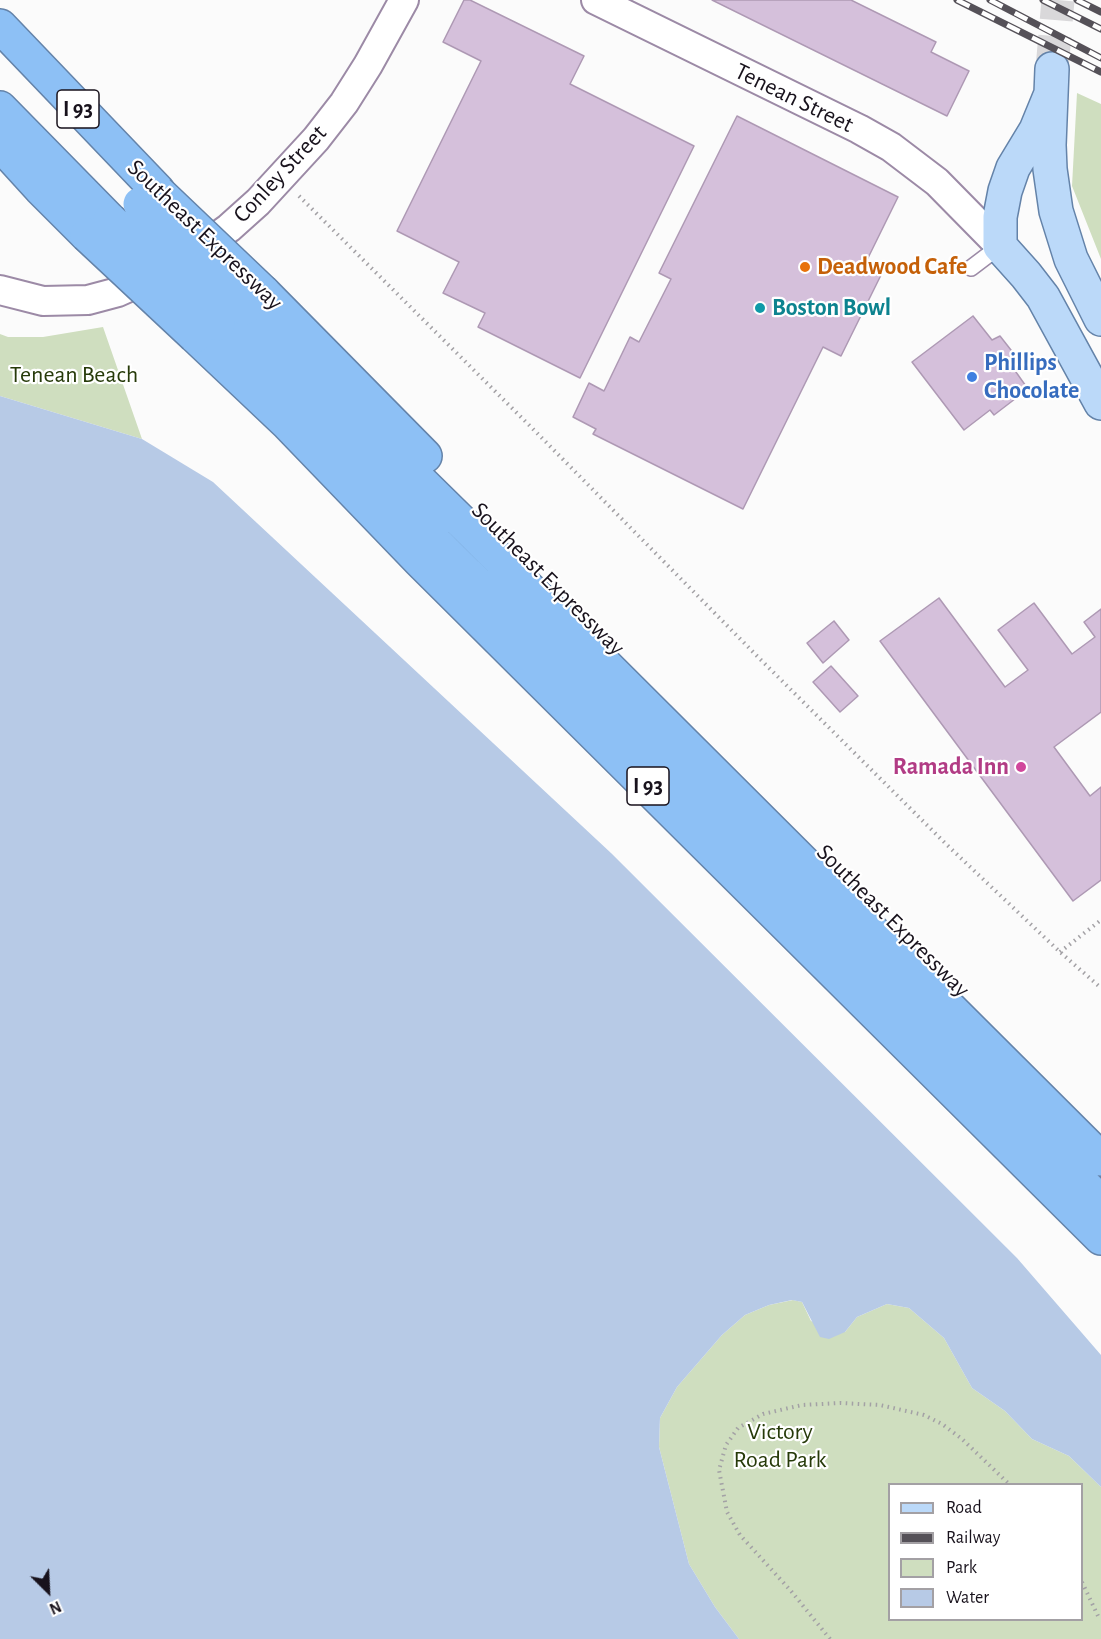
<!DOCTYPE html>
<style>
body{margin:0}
#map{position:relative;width:1101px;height:1639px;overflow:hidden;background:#fbfbfb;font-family:"Alegreya Sans",sans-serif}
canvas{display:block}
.legend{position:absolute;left:888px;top:1483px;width:195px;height:138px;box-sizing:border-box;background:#fff;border:2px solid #a3a0a4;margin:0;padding:8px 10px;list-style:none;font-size:18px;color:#18121c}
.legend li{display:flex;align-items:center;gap:12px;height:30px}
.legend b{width:30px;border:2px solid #a3a0a4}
.north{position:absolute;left:18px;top:1561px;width:60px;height:60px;-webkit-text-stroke:4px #fff;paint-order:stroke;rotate:156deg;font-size:16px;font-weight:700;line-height:24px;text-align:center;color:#18121c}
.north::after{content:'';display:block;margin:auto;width:21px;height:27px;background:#18121c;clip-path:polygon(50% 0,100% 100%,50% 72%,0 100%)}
</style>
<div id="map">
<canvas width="1101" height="1639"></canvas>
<ul class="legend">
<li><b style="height:8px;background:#bbd9f9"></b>Road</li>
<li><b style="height:8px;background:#555158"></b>Railway</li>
<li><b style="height:16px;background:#cfdebf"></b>Park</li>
<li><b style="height:16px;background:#b7cae6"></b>Water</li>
</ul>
<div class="north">N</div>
</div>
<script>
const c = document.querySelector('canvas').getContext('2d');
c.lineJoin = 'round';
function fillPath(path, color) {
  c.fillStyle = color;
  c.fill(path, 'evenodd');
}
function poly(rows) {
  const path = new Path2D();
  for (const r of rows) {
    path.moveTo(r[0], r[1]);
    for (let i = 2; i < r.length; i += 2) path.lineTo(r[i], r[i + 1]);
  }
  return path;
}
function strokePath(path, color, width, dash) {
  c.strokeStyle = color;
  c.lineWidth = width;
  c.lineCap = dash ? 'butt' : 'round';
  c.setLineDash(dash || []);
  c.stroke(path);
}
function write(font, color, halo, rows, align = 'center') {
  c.font = font + ' "Alegreya Sans",sans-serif';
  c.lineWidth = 4.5;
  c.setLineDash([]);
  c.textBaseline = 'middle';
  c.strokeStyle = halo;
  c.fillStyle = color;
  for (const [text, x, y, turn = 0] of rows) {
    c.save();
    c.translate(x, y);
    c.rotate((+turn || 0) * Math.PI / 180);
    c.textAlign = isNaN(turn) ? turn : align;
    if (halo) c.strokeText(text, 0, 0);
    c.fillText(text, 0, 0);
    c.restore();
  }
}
const green = poly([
 [1077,93,1101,104,1101,259,1072,186],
 [103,327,142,439,0,396,0,334,8,337,43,337],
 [793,1300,802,1302,811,1321,845,1332,857,1317,887,1304,909,1308,944,1338,972,1388,1005,1411,1032,1439,1069,1456,1101,1487,1101,1639,739,1639,715,1607,689,1564,659,1447,660,1418,677,1387,722,1335,745,1315,769,1305],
 [890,1484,1082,1484,1082,1620,890,1620]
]);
const water = poly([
 [0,396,142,439,213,482,611,853,1017,1258,1101,1355,1101,1487,1069,1456,1032,1439,1005,1411,972,1388,944,1338,909,1308,887,1304,857,1317,845,1332,829,1339,820,1337,802,1302,792,1300,769,1305,745,1315,722,1335,677,1387,660,1418,659,1447,689,1564,715,1607,739,1639,0,1639]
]);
const building = poly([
 [464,0,470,0,584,56,570,84,694,146,580,378,478,327,485,313,443,293,459,262,397,231,481,61,443,42,464,0],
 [712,0,851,0,936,42,931,52,969,71,947,116,712,0],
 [737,116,898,197,866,262,883,271,841,356,823,347,743,509,593,434,596,429,573,417,589,383,604,391,630,337,639,342,671,279,659,273,737,116],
 [973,316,992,340,1000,336,1018,359,1011,365,1028,389,994,415,990,410,964,430,912,362,973,316],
 [939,598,1005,687,1028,670,998,630,1034,603,1072,654,1095,637,1084,622,1101,609,1101,712,1054,747,1090,796,1101,787,1101,880,1073,901,880,641,939,598],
 [834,621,849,640,823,663,807,643,834,621],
 [831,666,858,696,840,712,813,682,831,666]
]);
const primaryTunnel = poly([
 [1052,69,1058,0]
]);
const path = poly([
 [299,196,536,432,760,659,946,844,1060,952,1101,988],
 [1060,952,1101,920],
 [1082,1582,1098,1616,1101,1618],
 [830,1639,791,1591,740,1535,727,1512,719,1470,726,1445,738,1428,763,1414,802,1405,840,1403,880,1405,924,1415,942,1424,962,1439,1009,1484]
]);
const lane = poly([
 [971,268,1000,246]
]);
const street = poly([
 [596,0,859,129,891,147,937,182,1000,246],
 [193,254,229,228,258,202,316,139,344,103,368,65,404,0],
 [0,290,43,301,88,300,118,292,158,274]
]);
const primary = poly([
 [1052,69,1049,145,1050,169,1056,211,1071,259,1101,319],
 [1050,96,1036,130,1013,168,1005,191,1000,217,1000,246,1026,275,1043,297,1101,403]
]);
const highway = poly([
 [0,26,158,191],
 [0,108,110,220],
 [0,144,40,188,87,235],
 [263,292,425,456],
 [244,308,473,533,1101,1159],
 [218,324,305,407,437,544,1101,1202],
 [195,336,288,424,420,561,1101,1238]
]);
const rail = poly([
 [957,0,1101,72],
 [990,0,1101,58],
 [1043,0,1101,29],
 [1077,0,1101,12]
]);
const highwayBridge = poly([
 [158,192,263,292],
 [140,204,244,308],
 [110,220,218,324],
 [87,235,195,336]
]);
const markers = [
 [805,267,6,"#e8710a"],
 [760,308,6,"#0f9aa8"],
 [972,377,6,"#3f7fe0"],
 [1021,767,6,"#d1479c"]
];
const shields = [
 [78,109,42],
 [648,786,42]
];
const shieldNames = [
 ["I 93",78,109],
 ["I 93",648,786]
];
const streetNames = [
 ["Tenean Street",794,98,26],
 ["Conley Street",280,174,-47],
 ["Southeast Expressway",205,235,44],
 ["Southeast Expressway",548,579,45],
 ["Southeast Expressway",893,921,45]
];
const foodNames = [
 ["Deadwood Cafe",817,267]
];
const cultureNames = [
 ["Boston Bowl",772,308]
];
const shopNames = [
 ["Phillips",984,363],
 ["Chocolate",984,391]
];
const parkNames = [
 ["Tenean Beach",74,375],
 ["Victory",780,1432],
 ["Road Park",780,1460]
];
const hotelNames = [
 ["Ramada Inn",1009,767]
];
fillPath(green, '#cfdebf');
fillPath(water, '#b7cae6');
fillPath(building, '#d5c0db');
strokePath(building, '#ae99b4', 1.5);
strokePath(primaryTunnel, '#d9d8da', 33, [33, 16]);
strokePath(lane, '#9c8aa6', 18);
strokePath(street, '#9c8aa6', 32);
strokePath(primary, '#6483a9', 36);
strokePath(highway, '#6483a9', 36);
strokePath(path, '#a3a1a5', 4, [1.5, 4.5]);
strokePath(lane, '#fff', 15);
strokePath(street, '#fff', 28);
strokePath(primary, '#bbd9f9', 33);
strokePath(highway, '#8dc0f5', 33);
strokePath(rail, '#555158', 7);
strokePath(rail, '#fff', 4.5, [14]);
strokePath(highwayBridge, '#6483a9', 36, []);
strokePath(highwayBridge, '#8dc0f5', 33);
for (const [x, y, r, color] of markers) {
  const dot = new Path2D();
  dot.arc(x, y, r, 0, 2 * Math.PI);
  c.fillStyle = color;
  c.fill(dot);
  strokePath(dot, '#fff', 2);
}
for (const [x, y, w] of shields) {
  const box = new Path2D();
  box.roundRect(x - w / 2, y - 19, w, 38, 4.5);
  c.fillStyle = '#fff';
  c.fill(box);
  strokePath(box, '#18121c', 1.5);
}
write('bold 22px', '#18121c', null, shieldNames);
write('24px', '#18121c', '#fff', streetNames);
write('bold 24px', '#c56008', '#fff', foodNames, 'left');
write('bold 24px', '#0d838f', '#fff', cultureNames, 'left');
write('bold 24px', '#366cbe', '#fff', shopNames, 'left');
write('24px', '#263a09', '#fff', parkNames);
write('bold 24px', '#b23c85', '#fff', hotelNames, 'right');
</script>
